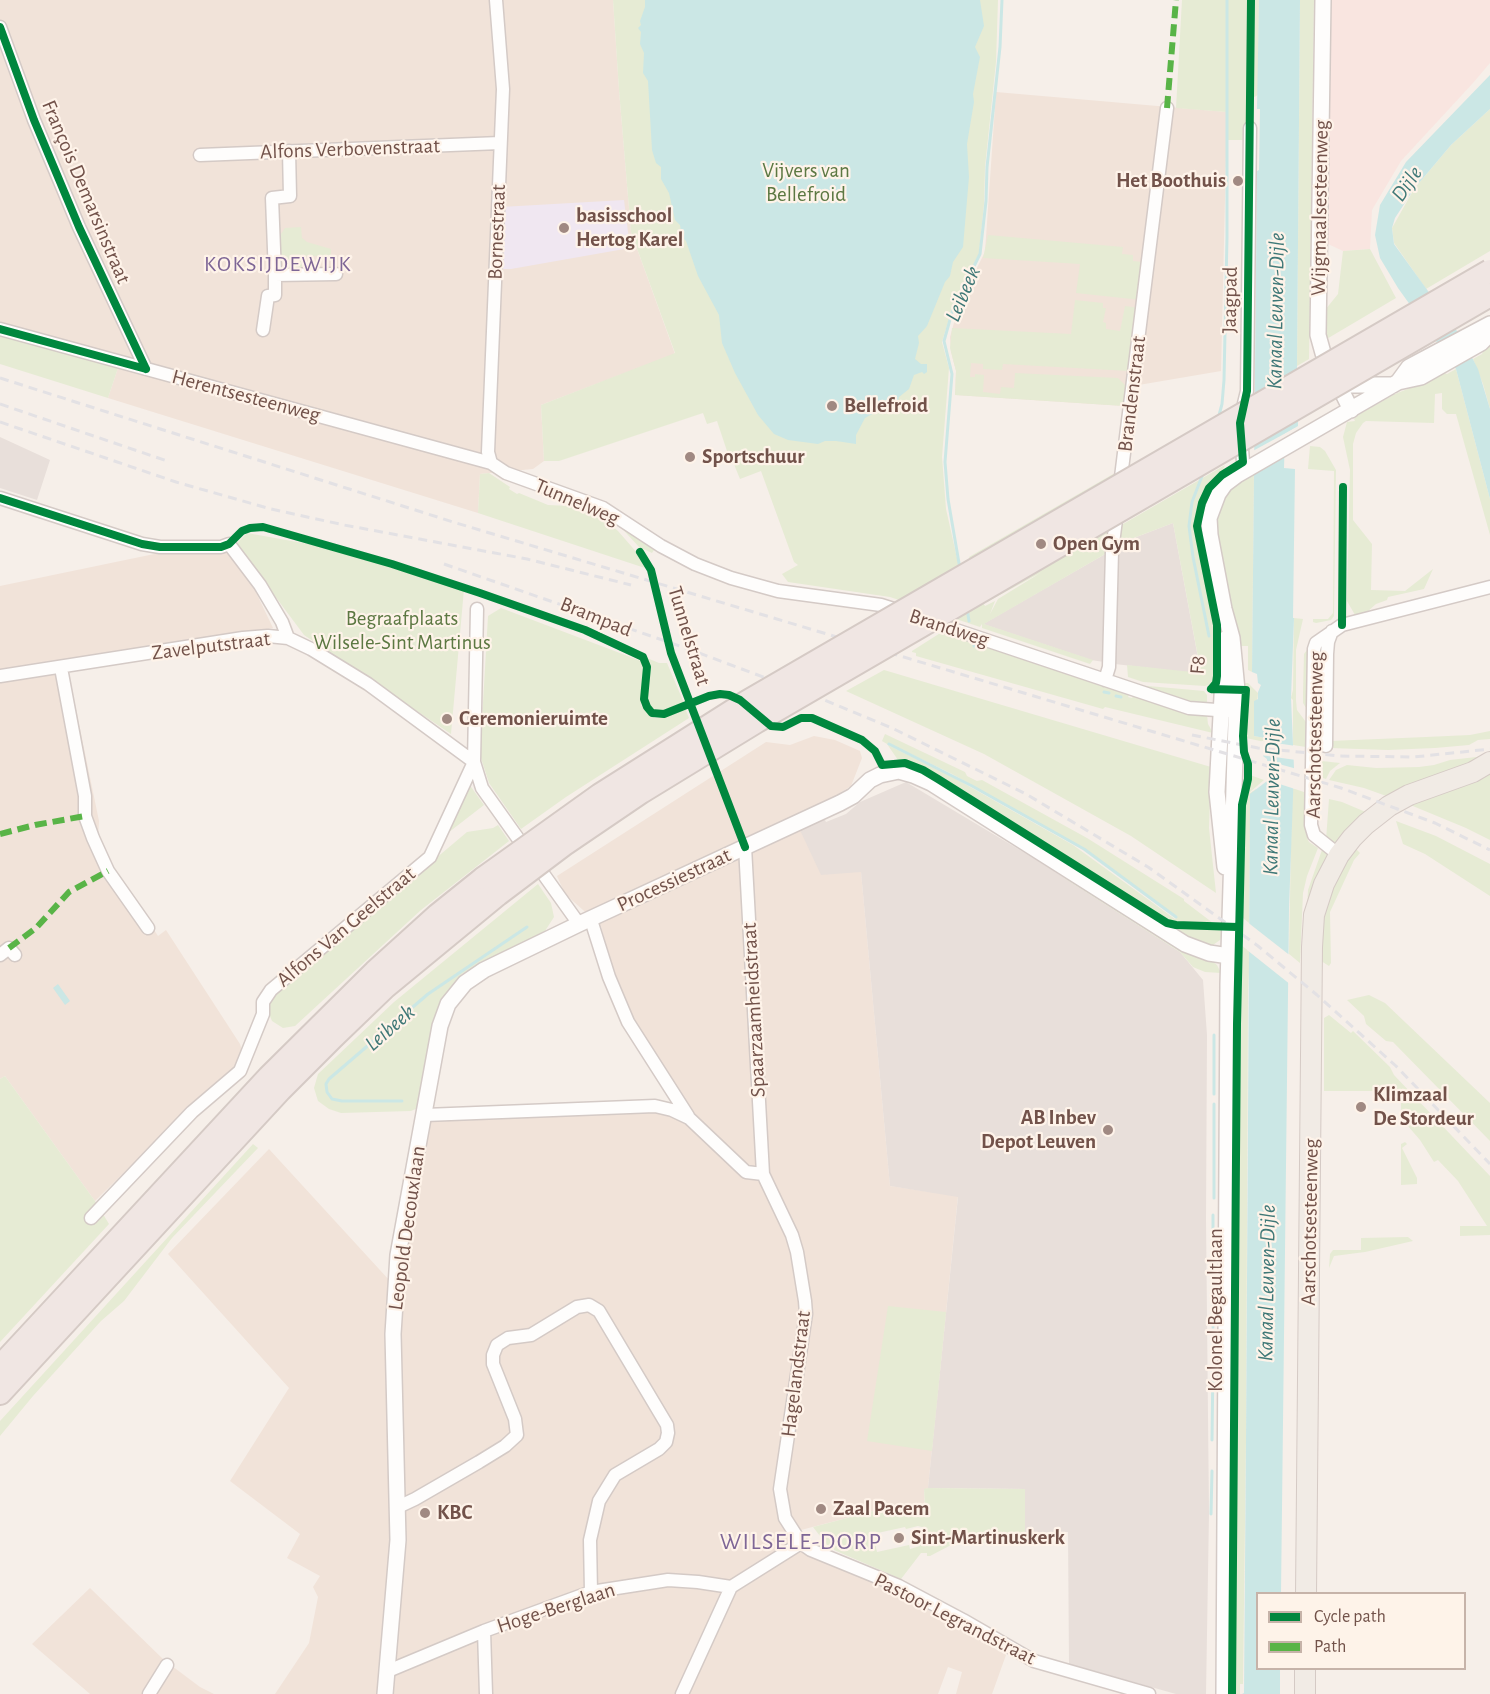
<!DOCTYPE html>
<meta charset="utf-8">
<style>
body{margin:0}
#map{position:relative;width:1490px;height:1694px;overflow:hidden;background:#f6efe9;font-family:"Alegreya Sans",sans-serif}
canvas{display:block}
.legend{position:absolute;left:1256px;top:1592px;width:210px;height:78px;box-sizing:border-box;background:#fef3e9;border:2px solid #c6b3a9;margin:0;padding:8px 10px;list-style:none;font-size:18px;color:#72524a}
.legend li{display:flex;align-items:center;gap:12px;height:30px}
.legend b{width:30px;border:2px solid #c6b3a9}
</style>
<div id="map">
<canvas width="1490" height="1694"></canvas>
<ul class="legend">
<li><b style="height:8px;background:#00873e"></b>Cycle path</li>
<li><b style="height:8px;background:#59b447"></b>Path</li>
</ul>
</div>
<script>
const c = document.querySelector('canvas').getContext('2d');
c.lineJoin = 'round';
function fillPath(path, color) {
  c.fillStyle = color;
  c.fill(path, 'evenodd');
}
function poly(rows) {
  const path = new Path2D();
  for (const r of rows) {
    path.moveTo(r[0], r[1]);
    for (let i = 2; i < r.length; i += 2) path.lineTo(r[i], r[i + 1]);
  }
  return path;
}
function strokePath(path, color, width, dash) {
  c.strokeStyle = color;
  c.lineWidth = width;
  c.lineCap = dash ? 'butt' : 'round';
  c.setLineDash(dash || []);
  c.stroke(path);
}
function write(font, color, halo, rows, align = 'center') {
  c.font = font + ' "Alegreya Sans",sans-serif';
  c.lineWidth = 4.5;
  c.setLineDash([]);
  c.textBaseline = 'middle';
  c.strokeStyle = halo;
  c.fillStyle = color;
  for (const [text, x, y, turn = 0] of rows) {
    c.save();
    c.translate(x, y);
    c.rotate((+turn || 0) * Math.PI / 180);
    c.textAlign = isNaN(turn) ? turn : align;
    if (halo) c.strokeText(text, 0, 0);
    c.fillText(text, 0, 0);
    c.restore();
  }
}
const residential = poly([
 [0,0,613,0,619,90,631,232,675,354,541,405,544,461,533,469,480,474,478,513,108,398,121,359,0,325],
 [996,92,1227,112,1221,371,1127,387,1124,406,955,395,956,371,951,352,950,337,960,301,985,252],
 [221,550,233,556,244,567,273,628,66,661,99,821,98,841,113,868,158,936,166,930,240,1044,244,1057,238,1068,187,1111,95,1201,5,1076,0,1079,0,586,159,553],
 [814,736,835,740,860,751,862,758,851,786,805,815,861,872,890,1186,958,1196,928,1488,924,1490,925,1508,885,1508,801,1530,805,1552,885,1585,1006,1655,992,1694,956,1694,962,1672,948,1667,938,1694,275,1694,309,1643,318,1597,313,1587,320,1576,287,1558,300,1534,230,1481,289,1388,168,1254,269,1149,401,1293,405,1245,429,1120,657,1111,677,1119,687,1105,645,1042,619,995,601,926,565,894,557,876,766,742,790,745],
 [90,1588,164,1660,200,1687,214,1694,90,1694,32,1644]
]);
const commercial = poly([
 [1331,0,1490,0,1490,63,1473,83,1401,161,1372,210,1370,249,1343,251,1328,244]
]);
const industrial = poly([
 [0,437,50,460,37,500,0,488],
 [1173,523,1201,674,1115,664,1118,544],
 [1107,553,1104,662,1091,660,983,624],
 [906,782,1035,859,1180,952,1203,980,1207,1035,1206,1219,1209,1513,1206,1694,1176,1694,1069,1664,1068,1532,1025,1533,1024,1489,928,1488,958,1197,890,1186,861,872,821,875,799,828,824,818,826,822,846,814,860,802]
]);
const education = poly([
 [624,200,630,248,511,269,501,269,501,207]
]);
const green = poly([
 [613,0,998,0,996,62,985,167,984,204,979,254,955,299,942,342,949,368,942,457,946,509,957,558,985,606,995,601,990,614,998,599,1042,572,987,602,969,557,1120,470,1107,553,984,624,1093,660,1090,664,982,628,982,624,980,627,890,597,788,582,782,574,798,565,794,562,761,471,740,479,731,457,729,457,717,421,707,424,703,413,559,461,544,461,541,405,675,353,631,232,619,90],
 [1182,0,1259,0,1258,95,1247,101,1246,140,1226,140,1226,112,1176,108],
 [1300,0,1314,0,1309,359,1297,366],
 [1490,109,1490,251,1426,289,1394,243,1392,228,1414,189,1451,145],
 [301,227,302,238,307,242,331,249,331,256,302,256,302,268,283,270,283,262,277,262,277,240,285,228],
 [988,235,1123,247,1122,254,1133,255,1133,261,1143,262,1141,300,1076,293,1080,264,983,258],
 [1370,249,1396,298,1325,340,1325,310,1338,294,1343,251],
 [1075,300,1103,303,1103,308,1106,308,1103,322,1106,323,1106,329,1120,331,1125,306,1139,308,1129,371,1003,364,1002,370,983,369,983,364,971,363,970,377,975,377,975,374,984,375,983,392,1000,394,1001,387,1014,388,1015,373,1118,378,1127,387,1124,406,955,395,956,371,950,348,952,328,1071,334],
 [0,336,118,368,108,398,0,364],
 [1490,345,1490,409,1483,384,1473,359,1482,354,1485,347],
 [1456,369,1490,499,1490,535,1456,414,1447,414,1442,409,1442,393,1435,394,1434,423,1366,421,1363,423,1356,433,1353,444,1353,520,1372,544,1371,590,1405,591,1433,569,1424,589,1388,597,1387,600,1376,604,1366,613,1355,615,1347,601,1350,470,1343,437,1347,422,1355,421,1354,419,1358,415,1395,394,1415,386,1442,372,1447,374],
 [1310,446,1320,447,1325,451,1336,470,1334,616,1331,620,1316,623,1313,622,1313,619,1328,619,1333,613,1334,471,1308,469],
 [1225,465,1222,472,1213,479,1203,495,1195,522,1196,539,1215,628,1214,681,1211,684,1205,686,1143,682,1128,677,1127,665,1201,673,1173,523,1118,544,1118,527],
 [489,473,510,487,509,489,517,494,519,493,548,505,570,506,608,522,618,531,639,555,645,568,478,513,480,474],
 [1254,473,1252,672,1248,670,1248,646,1236,646,1217,528,1217,517,1227,494,1234,486],
 [1221,479,1205,504,1201,529,1220,621,1222,641,1200,537,1200,526,1202,509,1208,494],
 [616,522,654,550,652,553,639,547],
 [247,533,325,547,464,589,451,734,304,635,236,544],
 [501,608,641,661,644,670,641,697,641,705,646,712,655,718,660,718,685,708,689,718,566,797,521,829,489,783,480,755,488,616],
 [1294,618,1303,619,1296,650,1296,701,1297,710,1306,722,1306,747,1293,745,1293,700,1291,698,1293,690],
 [945,630,1117,689,1117,691,1122,691,1122,693,1129,695,1128,697,1132,698,1134,694,1207,715,1208,724,1213,733,1105,707,1103,709,916,656,916,653,912,652,912,651],
 [1309,647,1307,707,1306,708,1303,703,1303,692,1304,654],
 [647,658,659,663,667,663,684,703,661,711,650,707,647,700,650,667],
 [884,670,1211,767,1209,828,1216,893,1131,836,984,754,846,691],
 [1241,683,1248,683,1258,693,1254,736,1265,738,1265,742,1246,738,1249,688,1241,688],
 [1137,685,1204,691,1207,695,1207,704,1194,704],
 [1490,731,1490,739,1478,740,1469,745,1435,748,1388,750,1330,748,1330,741,1426,737,1470,735],
 [885,734,965,772,967,776,977,781,982,780,1087,838,1184,899,1184,901,1213,923,1176,922,1162,917,935,773,909,762,898,760,887,744,882,741],
 [888,745,892,745,952,774,1076,844,1177,917,1178,916,1175,919,1073,845,949,775],
 [1485,756,1389,797,1364,788,1329,780,1336,770,1347,765,1376,768,1419,767,1434,765,1450,760],
 [1322,761,1340,763,1330,771,1326,779,1323,778],
 [1490,768,1490,840,1466,828,1408,804],
 [1250,775,1264,780,1250,792,1250,793,1256,789,1250,828,1249,923,1243,918,1245,807],
 [469,784,484,805,444,836],
 [1292,788,1307,793,1307,838,1309,842,1318,848,1307,876,1303,893,1300,963,1289,954],
 [1329,799,1342,802,1368,813,1340,842,1331,842,1326,840],
 [1396,821,1436,836,1490,864,1490,896,1425,854,1403,844],
 [498,825,509,841,421,910,295,1026,283,1028,272,1021,267,1009,268,1002,274,995,467,832,493,828],
 [1323,847,1330,854,1304,965,1308,890],
 [1352,849,1356,849,1360,853,1354,860,1330,912,1331,963,1329,966,1318,959,1322,909],
 [1066,875,1211,960,1217,965,1221,973,1205,972,1193,967,1180,952,1064,878],
 [538,884,551,903,554,917,545,931,462,974,446,993,433,1023,418,1108,411,1111,341,1113,329,1109,318,1101,314,1088,318,1074,394,1002],
 [1168,926,1223,929,1222,934,1220,940,1213,945,1199,944],
 [1241,945,1250,952,1248,993,1246,1441,1243,1684,1240,1684,1240,1694,1234,1694],
 [1369,995,1385,1003,1490,1103,1490,1141,1393,1042,1386,1041,1366,1024,1364,1016,1347,1000],
 [1329,1015,1351,1033,1353,1031,1390,1067,1394,1075,1490,1176,1490,1235,1460,1236,1460,1226,1487,1226,1458,1181,1438,1160,1434,1162,1420,1140,1401,1118,1401,1091,1324,1091,1324,1018],
 [5,1076,95,1201,109,1224,0,1342,0,1079],
 [1405,1142,1407,1144,1402,1148,1417,1178,1417,1184,1401,1185,1401,1144],
 [253,1144,258,1148,172,1238,124,1301,101,1321,33,1396,0,1436,0,1421],
 [1408,1237,1413,1241,1365,1252,1334,1256,1329,1268,1330,1254,1333,1250,1361,1250,1361,1238],
 [888,1306,946,1312,932,1451,867,1441],
 [928,1488,1025,1489,1025,1542,953,1544,930,1556,927,1556,927,1553,921,1553,901,1579,834,1550,833,1545,827,1545,813,1527,885,1508,925,1507,924,1489],
 [918,1526,925,1528,926,1535,919,1540,920,1546,910,1549,909,1545,877,1552,873,1534,905,1527,906,1529]
]);
const water = poly([
 [645,0,980,0,984,26,975,47,980,57,973,94,974,102,967,144,969,177,963,247,953,262,950,276,945,282,927,326,918,336,919,343,915,359,921,364,927,364,927,372,924,374,922,372,914,375,909,389,899,397,898,401,891,403,885,410,874,413,865,418,856,435,856,444,836,441,825,441,818,444,788,440,774,434,758,415,735,373,722,343,719,315,698,276,686,241,682,237,680,225,675,220,669,193,661,179,661,167,656,163,652,150,648,81,643,73,644,53,640,44,641,32,638,28,641,25,640,21,645,7],
 [1259,0,1300,0,1297,366,1298,426,1285,434,1284,468,1295,469,1293,618,1294,618,1291,698,1294,768,1289,909,1281,1593,1258,1594,1258,1668,1280,1669,1280,1694,1242,1694,1244,1693,1246,1440,1250,794,1267,781,1267,759,1263,756,1265,738,1254,736,1254,701,1258,699,1258,692,1261,685,1258,683,1257,674,1252,672,1257,171,1259,170,1260,109,1257,109],
 [1490,75,1490,109,1451,145,1414,189,1395,218,1392,228,1394,244,1462,338,1478,369,1490,409,1490,499,1456,369,1398,288,1380,258,1375,235,1380,205,1406,162],
 [58,984,70,1001,65,1005,53,988]
]);
const pier = poly([
 [1295,428,1296,431,1288,435,1287,453,1251,468,1251,452],
 [1262,741,1296,746,1296,760,1260,755],
 [1261,759,1297,769,1295,789,1264,779,1264,760],
 [1246,921,1292,957,1291,985,1247,950]
]);
const stream = poly([
 [1218,419,1222,404,1224,380,1227,237,1227,0],
 [1204,471,1192,502,1189,526,1193,557,1209,636],
 [960,569,948,499,945,462,952,374,944,341,953,309,980,254,986,201,987,167,1000,47,1002,0],
 [967,608,969,621],
 [974,642,974,646],
 [1104,692,1109,693],
 [1116,696,1121,697],
 [889,744,972,786,1084,849,1176,917],
 [1214,1094,1214,1035],
 [402,1101,342,1101,332,1099,327,1092,326,1084,329,1079,428,994,527,927],
 [1214,1198,1214,1104],
 [1213,1327,1213,1215],
 [1212,1440,1213,1361],
 [1211,1514,1212,1471]
]);
const minor = poly([
 [496,0,503,89,488,452,491,463,506,473,603,508,661,546,695,564,731,578,778,591,881,605,903,612],
 [0,27,34,120,79,227,146,369],
 [200,155,500,143],
 [275,275,272,198,290,196,289,151],
 [0,329,491,463],
 [263,330,268,296,275,295,275,275,336,274],
 [1241,416,1247,391,1250,128],
 [1241,436,1243,462,1245,470],
 [1120,485,1167,108],
 [0,498,142,544,160,547,221,547,229,544,260,585,282,622,288,638],
 [477,609,474,762,482,788,579,924],
 [929,621,1189,708,1230,711],
 [61,668,85,796,85,816,93,838,108,871,148,928],
 [0,676,243,638,268,636,288,638,311,649,368,684,474,762],
 [1105,680,1109,667,1112,551,1117,512],
 [1326,746,1327,654,1328,642,1332,631],
 [745,847,763,1174,792,1235,797,1252,805,1301,806,1314,780,1489,785,1518,801,1543,811,1550,899,1586,963,1620,1034,1661,1149,1694],
 [1339,855,1314,835,1311,825,1314,649,1316,643,1342,625,1490,587],
 [591,920,609,977,628,1022,688,1116],
 [0,955,9,948,15,955],
 [425,1115,655,1106,672,1110,689,1118,746,1172,763,1174],
 [91,1218,192,1112,240,1071,263,1014,263,1002,271,990,430,857,474,762],
 [398,1507,415,1499,479,1462,505,1446,517,1435,515,1419,493,1364,493,1355,497,1345,508,1338,531,1335,577,1307,589,1305,599,1311,667,1425,668,1433,666,1442,659,1449,615,1475,599,1501,590,1540,591,1592],
 [484,1631,486,1694],
 [388,1671,484,1631,591,1592,668,1580,698,1582,731,1587],
 [149,1694,167,1665],
 [682,1694,731,1587,801,1543]
]);
const tertiary = poly([
 [1323,0,1318,335,1323,353,1351,410],
 [1339,382,1346,385,1393,385],
 [1398,382,1409,367,1490,324],
 [1225,867,1217,792,1225,639],
 [385,1694,398,1540,393,1334,398,1255,440,1026,448,1004,465,983,484,970,579,924,840,803,853,796,870,780,880,775,899,771,913,775,931,783,1185,944,1209,953,1229,956],
 [1224,1694,1228,984,1237,690,1232,638,1224,609,1210,535,1209,518,1218,494,1225,484,1237,475,1398,382,1421,377,1481,343,1490,334]
]);
const primary = poly([
 [1306,1594,1312,947,1314,915,1324,884,1339,855,1352,838,1366,824,1389,806,1409,795,1473,772,1490,762],
 [1305,1694,1305,1668]
]);
const motorway = poly([
 [0,1367,269,1077,375,972,438,915,484,878],
 [0,1393,280,1090,333,1037,385,987,498,894]
]);
const rail = poly([
 [0,378,453,522,1341,788,1435,823,1490,850],
 [0,404,170,462],
 [0,422,176,482,271,509,344,525,527,559,631,585],
 [444,564,691,650,822,699,892,728,1026,794,1148,867,1258,946,1317,995,1396,1066,1490,1164],
 [1192,735,1258,748,1340,756,1414,757,1490,749]
]);
const motorwayBridge = poly([
 [484,878,600,795,747,702,1490,271],
 [498,894,563,845,641,792,757,721,1490,295]
]);
const quiet = poly([
 [1167,108,1176,0],
 [0,834,35,825,85,816],
 [9,948,36,928,69,892,108,871]
]);
const cycleway = poly([
 [0,27,34,120,79,227,146,369],
 [0,329,146,369],
 [0,498,142,544,160,547,221,547,229,544,242,531,250,528,263,527,392,564,480,593,585,630,643,657,647,667,644,699,647,707,652,713,664,714,709,696,720,694,729,695,740,700,771,726,783,727,801,718,812,718,862,740,875,751,882,765,905,763,923,770,938,779,1167,923,1176,925,1238,927],
 [640,552,651,570,671,653,745,847],
 [1342,625,1343,487],
 [1211,689,1246,690,1243,736,1244,752,1248,764,1248,779,1242,805,1237,1024,1232,1694],
 [1211,689,1216,683,1217,676,1217,625,1197,526,1202,503,1209,488,1222,475,1243,462,1240,423,1247,391,1251,0]
]);
const markers = [
 [1238,181,6,"#a08982"],
 [564,228,6,"#a08982"],
 [832,406,6,"#a08982"],
 [690,457,6,"#a08982"],
 [1041,544,6,"#a08982"],
 [447,719,6,"#a08982"],
 [1361,1107,6,"#a08982"],
 [1108,1130,6,"#a08982"],
 [821,1509,6,"#a08982"],
 [425,1513,6,"#a08982"],
 [899,1538,6,"#a08982"]
];
const streetNames = [
 ["Alfons Verbovenstraat",350,149,-2],
 ["François Demarsinstraat",86,192,67],
 ["Wijgmaalsesteenweg",1320,208,-89],
 ["Bornestraat",497,232,-88],
 ["Jaagpad",1230,300,-89],
 ["Brandenstraat",1132,394,-83],
 ["Herentsesteenweg",246,396,15],
 ["Tunnelweg",577,502,23],
 ["Brampad",596,617,22],
 ["Brandweg",949,628,18],
 ["Tunnelstraat",689,636,73],
 ["Zavelputstraat",211,646,-7],
 ["F8",1198,665,-85],
 ["Aarschotsesteenweg",1315,735,-89],
 ["Processiestraat",674,880,-25],
 ["Alfons Van Geelstraat",346,927,-40],
 ["Spaarzaamheidstraat",754,1010,-93],
 ["Aarschotsesteenweg",1310,1222,-89],
 ["Leopold Decouxlaan",407,1228,-82],
 ["Kolonel Begaultlaan",1216,1310,-90],
 ["Hagelandstraat",796,1374,-83],
 ["Hoge-Berglaan",556,1608,-18],
 ["Pastoor Legrandstraat",955,1619,27]
];
const parkNames = [
 ["Vijvers van",806,171],
 ["Bellefroid",806,195],
 ["Begraafplaats",402,619],
 ["Wilsele-Sint Martinus",402,643]
];
const poiNames = [
 ["Het Boothuis",1226,181,"right"],
 ["basisschool",576,216],
 ["Hertog Karel",576,240],
 ["Bellefroid",844,406],
 ["Sportschuur",702,457],
 ["Open Gym",1053,544],
 ["Ceremonieruimte",459,719],
 ["Klimzaal",1373,1095],
 ["De Stordeur",1373,1119],
 ["AB Inbev",1096,1118,"right"],
 ["Depot Leuven",1096,1142,"right"],
 ["Zaal Pacem",833,1509],
 ["KBC",437,1513],
 ["Sint-Martinuskerk",911,1538]
];
const waterNames = [
 ["Dijle",1407,184,-55],
 ["Leibeek",963,294,-67],
 ["Kanaal Leuven-Dijle",1276,311,-89],
 ["Kanaal Leuven-Dijle",1272,797,-89],
 ["Leibeek",390,1028,-41],
 ["Kanaal Leuven-Dijle",1267,1283,-89]
];
const neighbourhoodNames = [
 ["KOKSIJDEWIJK",278,264]
];
const quarterNames = [
 ["WILSELE-DORP",801,1542]
];
fillPath(residential, '#f1e3d9');
fillPath(commercial, '#f9e5e0');
fillPath(industrial, '#e8dfda');
fillPath(education, '#f0e7f1');
fillPath(green, '#e6ebd4');
fillPath(water, '#cbe7e5');
fillPath(pier, '#f6efe9');
strokePath(stream, '#cbe7e5', 3);
strokePath(minor, '#d4cac6', 15);
strokePath(tertiary, '#d4cac6', 18);
strokePath(primary, '#d5cac5', 22);
strokePath(motorway, '#d5cac5', 26);
strokePath(minor, '#fefdfc', 12);
strokePath(tertiary, '#fefdfc', 15);
strokePath(primary, '#f1ebe5', 20);
strokePath(motorway, '#f0e6e3', 22);
strokePath(rail, '#e3e1e4', 3, [9, 6]);
strokePath(motorwayBridge, '#d5cac5', 26, []);
strokePath(motorwayBridge, '#f0e6e3', 22);
strokePath(quiet, '#59b447', 6, [12, 6]);
strokePath(cycleway, '#00873e', 8);
for (const [x, y, r, color] of markers) {
  const dot = new Path2D();
  dot.arc(x, y, r, 0, 2 * Math.PI);
  c.fillStyle = color;
  c.fill(dot);
  strokePath(dot, '#fef3e9', 2);
}
write('21px', '#72524a', '#fef3e9', streetNames);
write('21px', '#5c7842', '#fef3e9', parkNames);
write('bold 21px', '#72524a', '#fef3e9', poiNames, 'left');
write('italic 22px', '#3f7877', '#fef3e9', waterNames);
c.letterSpacing = '1.5px';
write('22px', '#7e6696', '#fef3e9', neighbourhoodNames);
c.letterSpacing = '0px';
c.letterSpacing = '1.5px';
write('24px', '#7e6696', '#fef3e9', quarterNames);
c.letterSpacing = '0px';
</script>
